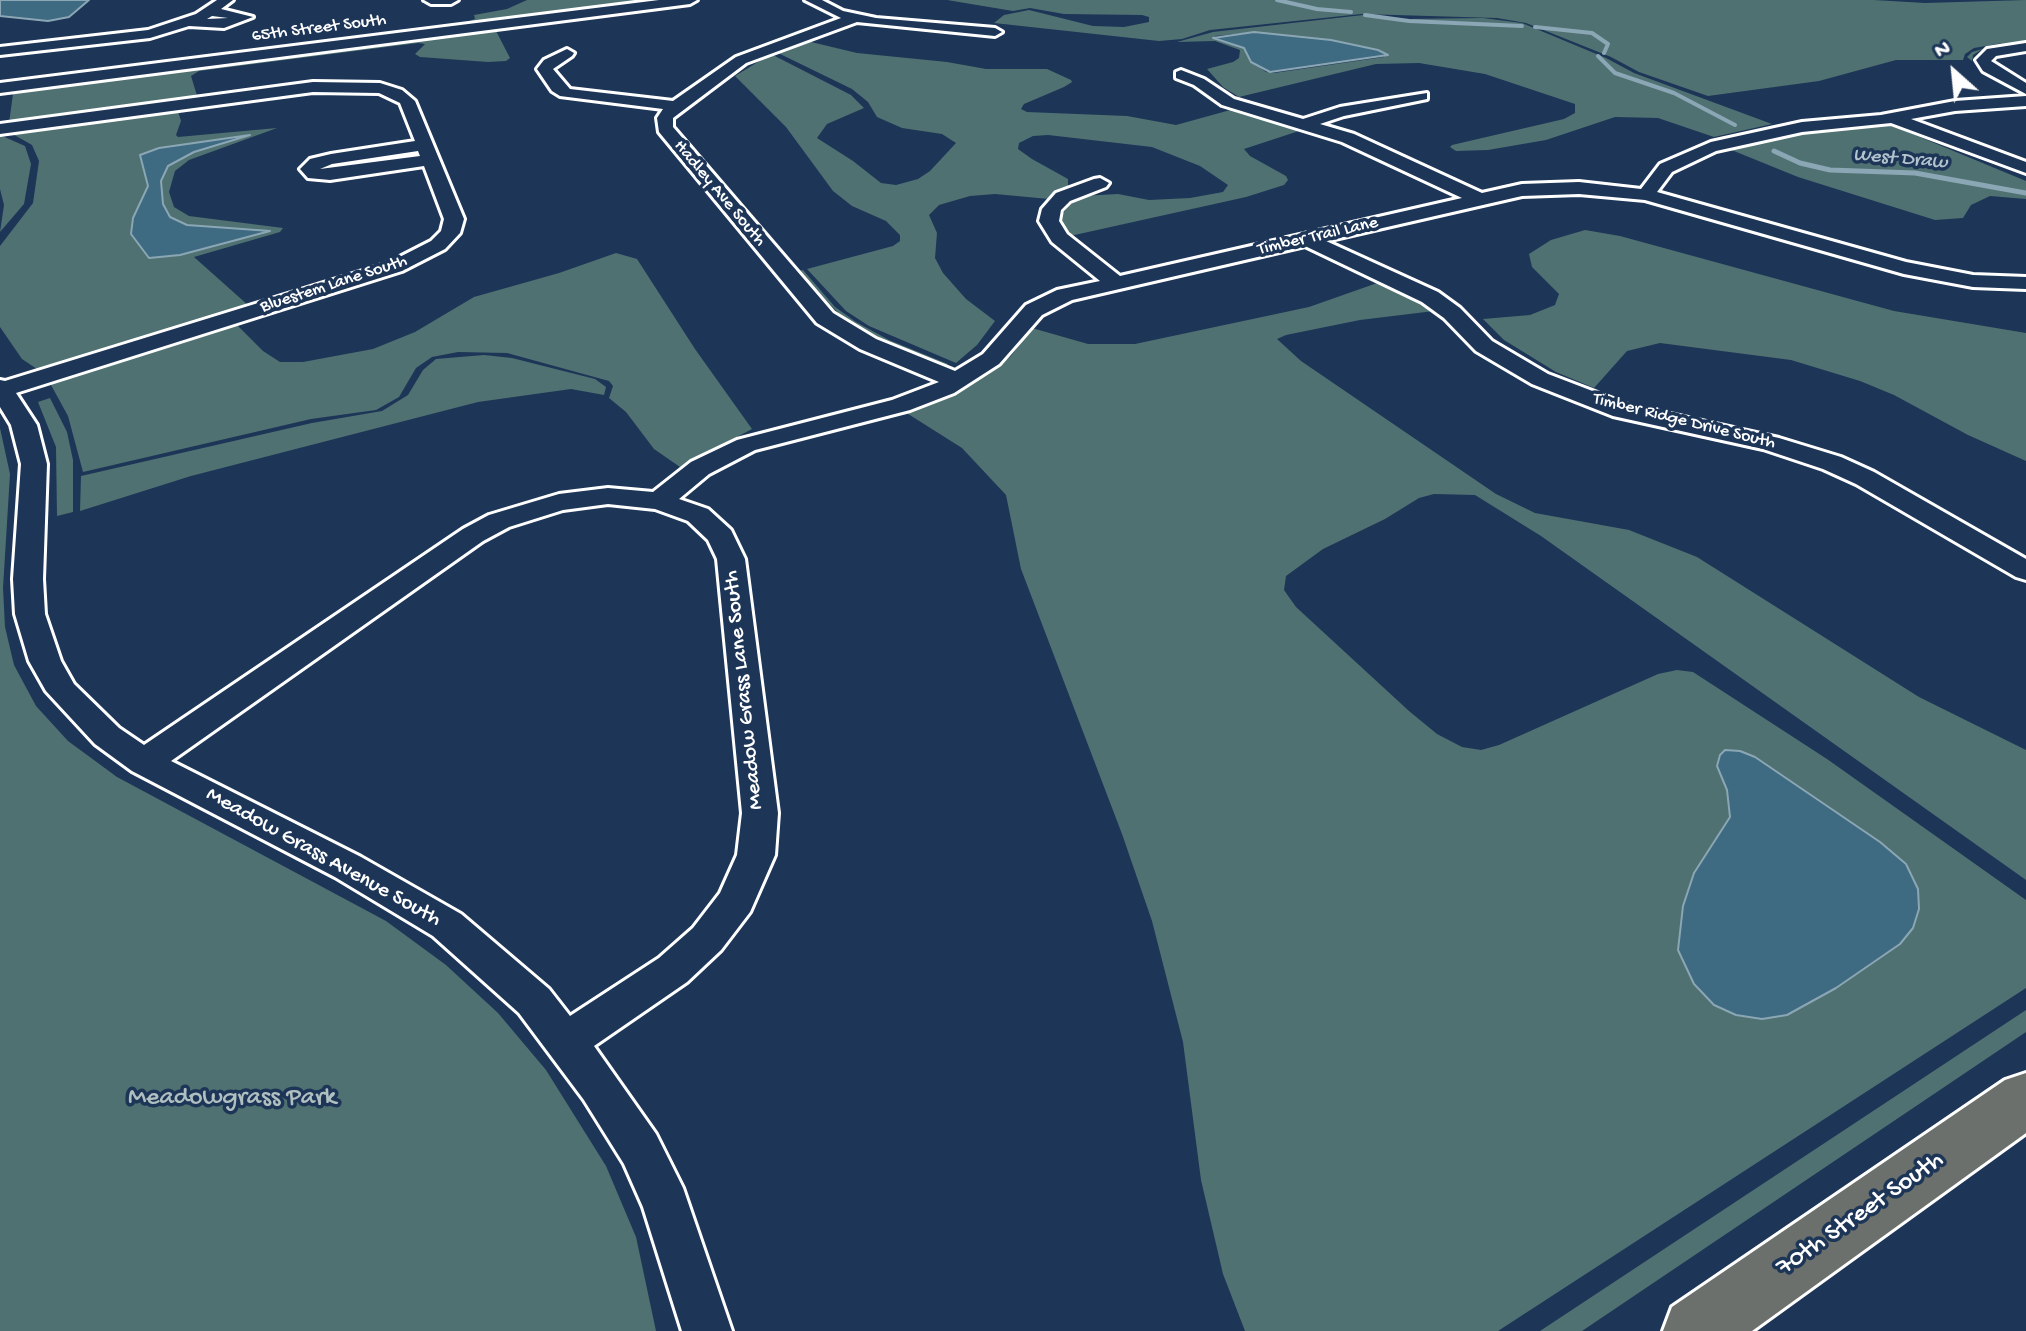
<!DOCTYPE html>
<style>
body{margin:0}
#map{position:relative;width:2026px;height:1331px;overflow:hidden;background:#1d3557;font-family:"Gochi Hand",sans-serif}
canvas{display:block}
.north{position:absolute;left:1914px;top:32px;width:80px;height:80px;-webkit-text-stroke:6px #1d3557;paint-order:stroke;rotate:333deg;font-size:22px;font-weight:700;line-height:32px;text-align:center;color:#fff}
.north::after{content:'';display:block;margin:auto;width:28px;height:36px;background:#fff;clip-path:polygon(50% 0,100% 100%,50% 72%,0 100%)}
</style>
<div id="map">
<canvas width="2026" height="1331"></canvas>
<div class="north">N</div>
</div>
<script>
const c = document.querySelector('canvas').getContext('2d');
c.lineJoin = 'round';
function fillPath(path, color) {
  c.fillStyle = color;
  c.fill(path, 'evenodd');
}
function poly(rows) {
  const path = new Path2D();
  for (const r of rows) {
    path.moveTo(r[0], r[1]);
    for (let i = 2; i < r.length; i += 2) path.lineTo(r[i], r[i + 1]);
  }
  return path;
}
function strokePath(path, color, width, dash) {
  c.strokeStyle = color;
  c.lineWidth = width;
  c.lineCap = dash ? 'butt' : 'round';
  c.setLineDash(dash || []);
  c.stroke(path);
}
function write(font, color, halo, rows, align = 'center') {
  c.font = font + ' "Gochi Hand",sans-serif';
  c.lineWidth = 7;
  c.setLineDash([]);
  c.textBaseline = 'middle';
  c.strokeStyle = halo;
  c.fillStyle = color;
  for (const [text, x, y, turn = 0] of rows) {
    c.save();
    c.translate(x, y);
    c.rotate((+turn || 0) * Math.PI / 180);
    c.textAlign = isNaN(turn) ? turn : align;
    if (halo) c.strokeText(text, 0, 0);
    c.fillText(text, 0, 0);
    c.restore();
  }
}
const green = poly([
 [527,0,675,0,472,26,467,22,475,19,474,15,507,9],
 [947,0,1874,0,1925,3,2026,0,2026,44,1981,50,1973,55,1972,61,1967,57,1972,52,2003,43,1974,48,1965,54,1963,60,1896,60,1819,81,1708,96,1639,72,1611,57,1526,23,1497,18,1361,14,1210,30,1182,39,1159,41,994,23,1004,15,1029,10,1093,26,1124,27,1149,22,1149,17,1142,15,1064,14,1030,8,1013,11],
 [1363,15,1405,19,1483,18,1522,23,1606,58,1634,73,1772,124,1714,137,1658,118,1615,117,1546,140,1488,150,1456,151,1450,147,1452,145,1564,119,1575,113,1575,104,1485,74,1419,63,1376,64,1239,97,1223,87,1207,69,1233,62,1239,58,1240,50,1215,41,1177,42,1213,32],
 [1254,32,1352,44,1378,50,1384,57,1274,73,1266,72,1250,61,1244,48,1216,40,1215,36],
 [494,27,510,58,506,61,488,62,420,57,415,54,425,44,418,43,199,71,191,76,198,99,9,123,13,94,5,94,13,91],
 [807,41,857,53,947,62,986,69,1047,69,1071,80,1072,82,1064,87,1024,104,1021,109,1027,112,1127,116,1176,125,1234,109,1305,129,1244,149,1250,156,1286,176,1288,180,1284,185,1246,197,1070,236,1062,225,1062,215,1069,204,1081,196,1118,194,1149,200,1190,198,1223,192,1228,185,1200,166,1152,147,1048,135,1033,136,1019,143,1018,149,1032,159,1068,179,1068,188,1049,199,995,194,970,196,939,205,929,215,937,233,935,258,943,273,966,299,995,321,977,345,956,363,869,326,846,311,807,269,893,246,900,241,900,235,886,221,852,206,833,191,786,127,735,76,771,54,851,95,864,108,827,124,817,138,853,161,881,183,896,185,918,179,930,171,956,143,942,134,902,128,877,117,868,102,852,89,776,52],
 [177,108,181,121,176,135,178,137,277,128,189,160,175,171,169,192,174,207,189,216,283,228,280,232,194,257,249,306,44,370,37,369,22,359,0,327,0,246,33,203,39,161,32,145,9,132],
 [1886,123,2026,181,2026,199,1990,196,1971,205,1963,218,1935,220,1798,177,1729,149,1812,131],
 [0,135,25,146,31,164,24,204,0,232,4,205,0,189],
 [1585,230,1620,236,1894,311,2026,333,2026,461,1968,435,1894,395,1860,381,1791,360,1660,343,1627,351,1594,388,1556,372,1504,340,1483,319,1530,315,1555,305,1559,294,1532,267,1529,254,1551,240],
 [616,253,637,259,695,349,752,429,680,467,654,449,626,412,609,398,613,386,609,381,507,353,458,352,432,357,416,368,399,397,376,410,311,419,83,472,68,416,51,385,53,381,236,324,263,351,280,362,303,362,373,349,415,332,474,297,559,273],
 [803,270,835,307,856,322,889,340,948,364,945,367,875,337,846,321,798,271],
 [1380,282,1415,298,1434,311,1360,320,1286,335,1277,339,1301,361,1496,494,1535,513,1629,530,1697,557,1919,697,2026,750,2026,880,1541,536,1475,495,1434,494,1419,498,1385,519,1323,549,1286,576,1284,590,1296,607,1409,711,1437,734,1462,747,1481,750,1499,745,1658,674,1677,670,1693,672,1827,759,2026,900,2026,988,1498,1331,1245,1331,1223,1274,1201,1180,1183,1042,1152,921,1122,834,1021,569,1006,495,962,448,905,412,948,397,993,371,1011,356,1032,328,1088,344,1135,344,1309,307],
 [484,355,512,358,595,379,606,387,604,395,571,389,478,402,191,476,80,511,81,476,312,423,382,411,408,395,423,370,436,359],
 [50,398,67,432,73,460,73,512,57,516,56,447,38,402],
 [0,428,10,474,3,588,5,627,14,665,36,706,68,741,117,777,386,921,446,965,498,1013,546,1070,606,1166,636,1237,656,1331,0,1331],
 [2026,1010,2026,1032,1582,1331,1540,1331]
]);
const water = poly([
 [0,0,89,0,69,17,48,21,0,16,0,0],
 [1254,32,1331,40,1378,50,1388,55,1270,72,1251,62,1244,48,1213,38,1254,32],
 [250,135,194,152,168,166,161,181,163,204,170,217,187,225,270,231,180,255,149,258,131,234,133,218,148,186,140,155,159,148,250,135],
 [1725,750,1740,751,1755,757,1880,842,1906,864,1918,889,1919,909,1913,928,1900,944,1836,988,1787,1015,1762,1019,1736,1015,1714,1005,1694,984,1678,950,1683,906,1694,873,1730,817,1727,790,1717,766,1720,755,1725,750]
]);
const streamFar1 = poly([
 [1277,0,1317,9,1351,12],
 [1365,15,1409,21,1522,26],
 [1535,27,1592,33,1608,44,1604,53],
 [1598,56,1615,73,1674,93,1735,125]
]);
const stream = poly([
 [1774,151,1800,163,1830,170,1915,173,2026,193]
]);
const minor = poly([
 [217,0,233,0,221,9,253,17,224,28,189,26,150,38,0,55,0,47,148,30,196,14,217,0],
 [212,16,228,18,207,19,212,16],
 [424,0,458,0,451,4,431,4,424,0],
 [659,0,697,0,690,4,0,93,0,83,659,0],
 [805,0,822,0,843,11,876,18,995,28,1002,32,995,36,857,22,746,63,673,118,673,127,833,313,876,339,955,371,983,354,1026,305,1057,290,1100,281,1052,242,1039,221,1042,209,1056,193,1094,179,1100,178,1109,183,1106,187,1070,201,1061,210,1059,221,1067,234,1120,276,1462,198,1342,142,1222,105,1194,85,1176,78,1176,72,1181,70,1204,79,1234,99,1303,119,1340,107,1427,93,1427,99,1344,116,1320,124,1354,134,1482,193,1522,184,1579,182,1641,189,1660,164,1711,142,1802,122,1881,115,1955,101,2026,96,2026,106,1955,111,1911,119,2026,162,2026,173,1891,123,1802,132,1716,151,1672,172,1657,192,1906,262,1973,275,2026,277,2026,289,1973,287,1904,274,1645,200,1579,194,1522,196,1326,241,1438,292,1460,308,1492,341,1548,374,1629,405,1779,438,1841,457,1874,472,2026,559,2026,580,2016,577,1856,484,1823,469,1763,449,1613,416,1532,384,1476,351,1444,318,1422,302,1305,246,1072,300,1042,315,999,364,954,393,910,410,755,450,709,474,679,499,708,509,731,530,745,559,778,813,775,855,750,912,721,950,687,982,594,1046,656,1134,683,1188,732,1331,682,1331,643,1207,624,1164,584,1100,519,1013,433,936,335,877,132,771,95,744,46,691,29,661,15,614,13,579,21,464,11,425,0,407,0,380,5,381,388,263,431,241,441,231,444,219,424,166,330,180,308,178,300,169,310,159,331,154,415,141,400,103,379,93,313,92,0,134,0,124,313,82,380,83,402,90,415,101,464,219,460,233,445,249,402,271,16,393,37,425,47,464,43,579,45,614,61,661,74,684,119,728,144,745,463,529,489,515,559,494,608,488,653,492,691,462,737,440,892,400,939,382,860,349,817,323,659,132,657,118,663,109,560,96,552,91,537,69,544,60,567,49,574,53,572,56,553,69,570,89,673,101,736,57,841,18,805,0],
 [418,151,420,156,320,169,332,164,418,151],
 [608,504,655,509,688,521,708,540,717,559,742,813,737,855,720,893,693,928,659,958,570,1016,549,989,461,914,361,857,171,761,483,541,509,527,563,510,608,504],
 [2026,43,2026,51,1996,56,1991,61,2026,83,2026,94,1983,71,1976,60,1987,49,2026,43]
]);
const major = poly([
 [2026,1073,2026,1133,1752,1331,1663,1331,1672,1307,2005,1080,2026,1073]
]);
const farStreetnames = [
 ["65th Street South",319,29,-7],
 ["Hadley Ave South",719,194,50],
 ["Timber Trail Lane",1318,237,-13],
 ["Bluestem Lane South",334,285,-18],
 ["Timber Ridge Drive South",1684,422,14]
];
const farWaternames = [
 ["West Draw",1900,160,5]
];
const streetNames = [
 ["Meadow Grass Lane South",745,690,-96],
 ["Meadow Grass Avenue South",323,858,29]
];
const nearParknames = [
 ["Meadowgrass Park",232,1099]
];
const nearStreetnames = [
 ["70th Street South",1861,1215,-35]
];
fillPath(green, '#4f7172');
fillPath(water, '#3e6a82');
strokePath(water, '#8ba6b4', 2);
strokePath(streamFar1, '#8ba6b4', 4);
strokePath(stream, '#8ba6b4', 5);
strokePath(minor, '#fff', 6);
strokePath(major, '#fff', 6);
fillPath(minor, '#1d3557');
fillPath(major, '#6b706d');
write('18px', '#fff', '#1d3557', farStreetnames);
write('italic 20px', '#b2c3cd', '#1d3557', farWaternames);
write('22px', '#fff', '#1d3557', streetNames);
write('26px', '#b0bfc0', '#1d3557', nearParknames);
write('26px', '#fff', '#1d3557', nearStreetnames);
</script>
